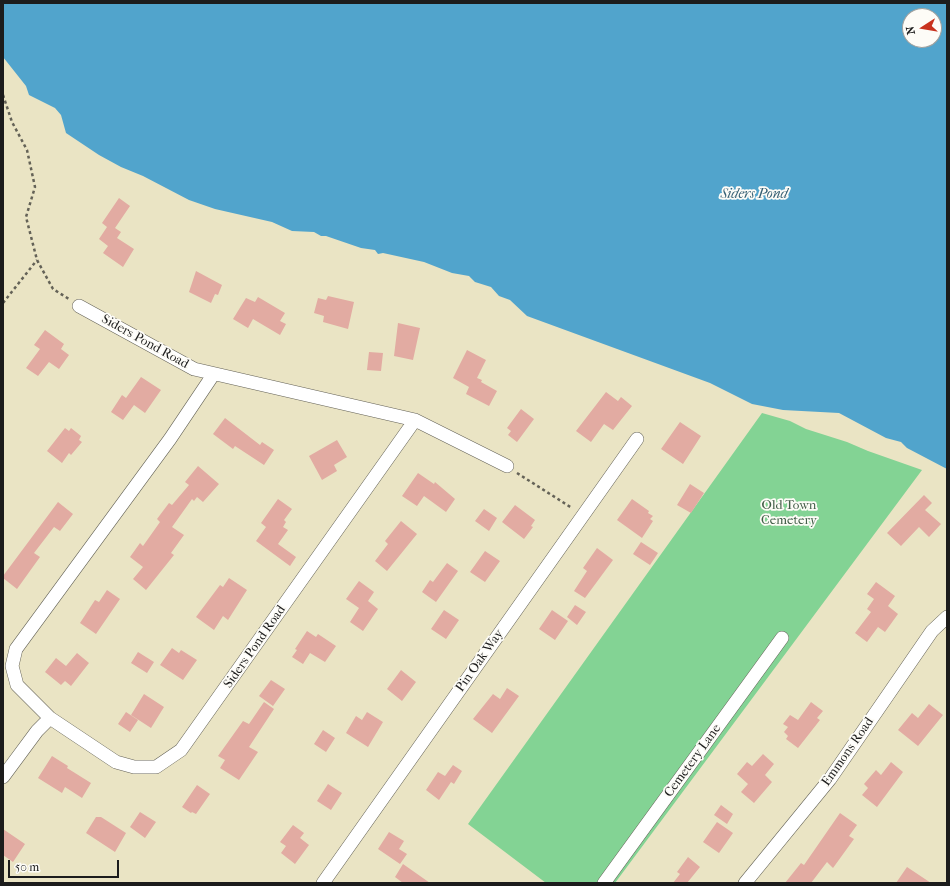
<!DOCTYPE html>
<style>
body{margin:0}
#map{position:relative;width:950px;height:886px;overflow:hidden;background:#eae4c4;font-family:"IM FELL French Canon",serif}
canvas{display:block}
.frame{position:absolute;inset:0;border:4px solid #1c1c1c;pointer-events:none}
.north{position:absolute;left:902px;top:8px;width:40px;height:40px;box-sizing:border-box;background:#fdfcf7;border:1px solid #a3a29f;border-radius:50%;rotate:258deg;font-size:11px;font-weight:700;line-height:16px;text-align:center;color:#1c1c1c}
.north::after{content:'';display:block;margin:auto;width:14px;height:18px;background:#c8321e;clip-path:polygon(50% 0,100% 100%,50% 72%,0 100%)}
.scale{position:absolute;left:8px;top:860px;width:111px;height:18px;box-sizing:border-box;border:2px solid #1c1c1c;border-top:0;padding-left:5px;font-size:12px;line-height:14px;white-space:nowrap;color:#1c1c1c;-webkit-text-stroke:3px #fdfcf7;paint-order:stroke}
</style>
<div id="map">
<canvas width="950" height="886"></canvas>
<div class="frame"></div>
<div class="north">N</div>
<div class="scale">50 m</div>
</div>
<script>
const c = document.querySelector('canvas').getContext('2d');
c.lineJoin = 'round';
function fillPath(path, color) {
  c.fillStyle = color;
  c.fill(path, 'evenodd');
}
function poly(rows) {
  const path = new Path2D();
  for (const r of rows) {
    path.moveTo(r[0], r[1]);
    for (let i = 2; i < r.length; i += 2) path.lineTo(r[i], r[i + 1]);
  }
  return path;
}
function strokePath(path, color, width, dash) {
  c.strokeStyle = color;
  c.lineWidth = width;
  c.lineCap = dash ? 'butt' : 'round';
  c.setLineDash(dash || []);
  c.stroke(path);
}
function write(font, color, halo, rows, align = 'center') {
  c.font = font + ' "IM FELL French Canon",serif';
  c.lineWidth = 3.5;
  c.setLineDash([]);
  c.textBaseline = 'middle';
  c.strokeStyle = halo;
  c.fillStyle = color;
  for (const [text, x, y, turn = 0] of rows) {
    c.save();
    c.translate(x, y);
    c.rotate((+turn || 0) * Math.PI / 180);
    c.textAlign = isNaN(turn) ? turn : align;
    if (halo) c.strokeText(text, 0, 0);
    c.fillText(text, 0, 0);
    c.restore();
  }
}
const green = poly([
 [762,413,790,421,806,429,847,442,868,451,922,470,615,883,546,883,468,824]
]);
const water = poly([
 [3,3,947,3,947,469,907,448,901,442,886,438,839,413,783,410,752,404,710,383,527,316,510,300,499,296,491,287,475,282,469,276,452,273,424,262,383,253,378,254,375,250,361,248,326,236,321,236,314,232,292,231,272,222,215,209,189,200,143,176,121,167,99,155,66,133,61,115,55,108,29,95,26,86,3,57],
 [910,16,934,16,934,40,910,40]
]);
const building = poly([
 [119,198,130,206,115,228,121,232,117,238,134,249,123,267,103,253,108,246,99,239,107,227,102,223],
 [196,271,222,285,218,295,215,294,211,303,189,292],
 [328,296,354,302,348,329,323,322,324,316,314,313,318,298,326,300],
 [258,297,285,313,280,321,286,324,280,335,253,319,248,328,233,319,246,298,255,302],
 [398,323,420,328,413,360,394,356],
 [45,330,64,344,61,349,69,355,59,369,49,362,38,376,26,368,40,349,34,345],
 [467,350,486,360,477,378,482,380,481,382,497,391,489,406,466,394,469,387,453,378],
 [369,352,383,353,381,371,367,370],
 [141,377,161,390,145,413,134,405,123,420,111,412,122,395,126,398],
 [606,392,618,401,621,397,632,406,613,430,604,424,591,442,576,431],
 [521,409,534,419,517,442,508,435,511,431,507,428],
 [225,418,260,445,262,442,274,450,264,465,235,446,233,449,213,434],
 [680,422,701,436,683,464,661,449],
 [65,428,69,431,71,428,81,436,79,440,82,442,71,455,69,453,62,463,47,451],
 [337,440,347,457,334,465,337,471,322,480,309,456],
 [198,466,219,484,203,502,197,497,194,501,192,499,172,527,184,535,171,553,174,555,146,590,133,579,143,567,130,557,140,543,143,546,160,522,157,519,169,503,172,505,189,485,185,482],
 [418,473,434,484,435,482,455,499,446,512,424,496,417,506,402,496],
 [690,484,704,493,691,513,677,505],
 [924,495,932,503,925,510,941,524,929,537,919,527,901,546,887,533],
 [278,499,292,509,284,520,286,522,283,527,288,530,278,544,296,557,290,566,256,541,266,527,261,523],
 [632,499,649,511,648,513,653,516,650,519,653,521,642,538,617,520],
 [58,502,73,514,60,531,54,527,34,553,40,557,17,589,3,578,3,576],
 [515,505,535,520,531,526,533,527,524,539,502,522],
 [484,509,497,518,489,531,475,521],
 [401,521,417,534,387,571,375,561,388,544,385,541],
 [641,542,658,553,650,565,633,554],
 [597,548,613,560,585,598,574,591,587,571,583,568],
 [485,551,500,561,485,582,470,572],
 [447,563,458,571,436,602,422,592,430,580,433,582],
 [229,578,247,590,228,620,223,616,214,630,196,617,220,585,223,587],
 [359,581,374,592,368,601,378,609,363,631,350,622,359,608,346,599],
 [876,582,895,596,888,606,898,614,885,632,878,627,867,642,855,633,871,612,867,609,874,599,867,594],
 [107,590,120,599,96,634,80,623,95,600,99,602],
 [575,605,586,612,577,625,567,617],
 [444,610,459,620,446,639,431,629],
 [552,610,568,621,555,640,539,629],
 [307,631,316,637,318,634,336,646,325,662,310,653,303,664,292,657,297,650,295,649],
 [172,648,179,653,181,650,197,660,183,680,160,665],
 [138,652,154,662,147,673,131,663],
 [77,653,89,663,71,686,65,681,61,685,45,672,56,658,66,666],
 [401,670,416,682,402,701,387,689],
 [271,680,285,689,273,706,259,696],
 [507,688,519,696,492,733,473,719,493,694,500,699],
 [144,694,164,707,151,728,131,715],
 [264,702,274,709,249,747,258,752,239,780,220,768,225,760,218,756,243,721,249,724],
 [811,702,823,711,817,718,820,720,798,748,786,739,788,736,784,732,788,727,783,724,790,715,798,720],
 [929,704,943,715,918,746,898,730,912,713,918,718],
 [126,712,138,720,130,732,118,724],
 [367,712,383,722,368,747,346,733,356,716,362,720],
 [323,730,335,738,326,752,314,744],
 [763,754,774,764,765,775,772,782,754,803,741,792,748,784,737,774,747,762,752,766],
 [52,756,68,766,67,768,91,783,82,798,65,787,62,793,38,778],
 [891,762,903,772,877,807,862,795,868,788,864,784,876,770,881,775],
 [453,765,462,771,454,784,451,782,439,800,426,790,438,772,445,776],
 [328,784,342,793,331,810,317,801],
 [197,785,210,794,196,814,192,812,191,813,182,807],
 [721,805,733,814,727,824,714,815],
 [140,812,156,822,145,838,130,827],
 [840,813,857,825,849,836,854,839,833,868,827,862,811,883,785,883,801,863,804,865],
 [96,817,101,817,126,833,115,852,86,833],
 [717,822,733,833,719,853,703,842],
 [293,825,304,833,300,838,309,845,295,864,281,853,286,846,280,842],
 [3,829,25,844,13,862,3,855],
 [389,832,404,841,399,849,407,854,400,864,378,849],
 [688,857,700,867,687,883,673,883,680,874,677,872],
 [403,864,430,883,403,883,395,877],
 [907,867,931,883,896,883]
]);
const path = poly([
 [3,95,12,122,27,150,35,187,26,217,37,260,53,289,69,299],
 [3,303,37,260],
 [517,473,572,508]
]);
const street = poly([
 [79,306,194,369,415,420,507,466],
 [50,718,17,685,12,666,16,649,170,439,213,375],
 [3,777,37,731,50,718,116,762,134,767,156,767,181,750,415,420],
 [323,883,637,439],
 [604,883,782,638],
 [745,883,830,779,932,631,947,617]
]);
const streetNames = [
 ["Siders Pond Road",145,342,29],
 ["Siders Pond Road",255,647,-55],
 ["Pin Oak Way",480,661,-55],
 ["Emmons Road",848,752,-55],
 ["Cemetery Lane",693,761,-54]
];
const parkNames = [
 ["Old Town",789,506],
 ["Cemetery",789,521]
];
const waterNames = [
 ["Siders Pond",754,195]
];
fillPath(green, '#83d394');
fillPath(water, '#51a4cc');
fillPath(building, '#e2aba2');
strokePath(street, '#646257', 14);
strokePath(path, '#646257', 2.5, [3, 3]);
strokePath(street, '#fff', 13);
write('13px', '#1c1c1c', '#fdfcf7', streetNames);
write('13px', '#405c46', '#fdfcf7', parkNames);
write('italic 14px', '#366074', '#fdfcf7', waterNames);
</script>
